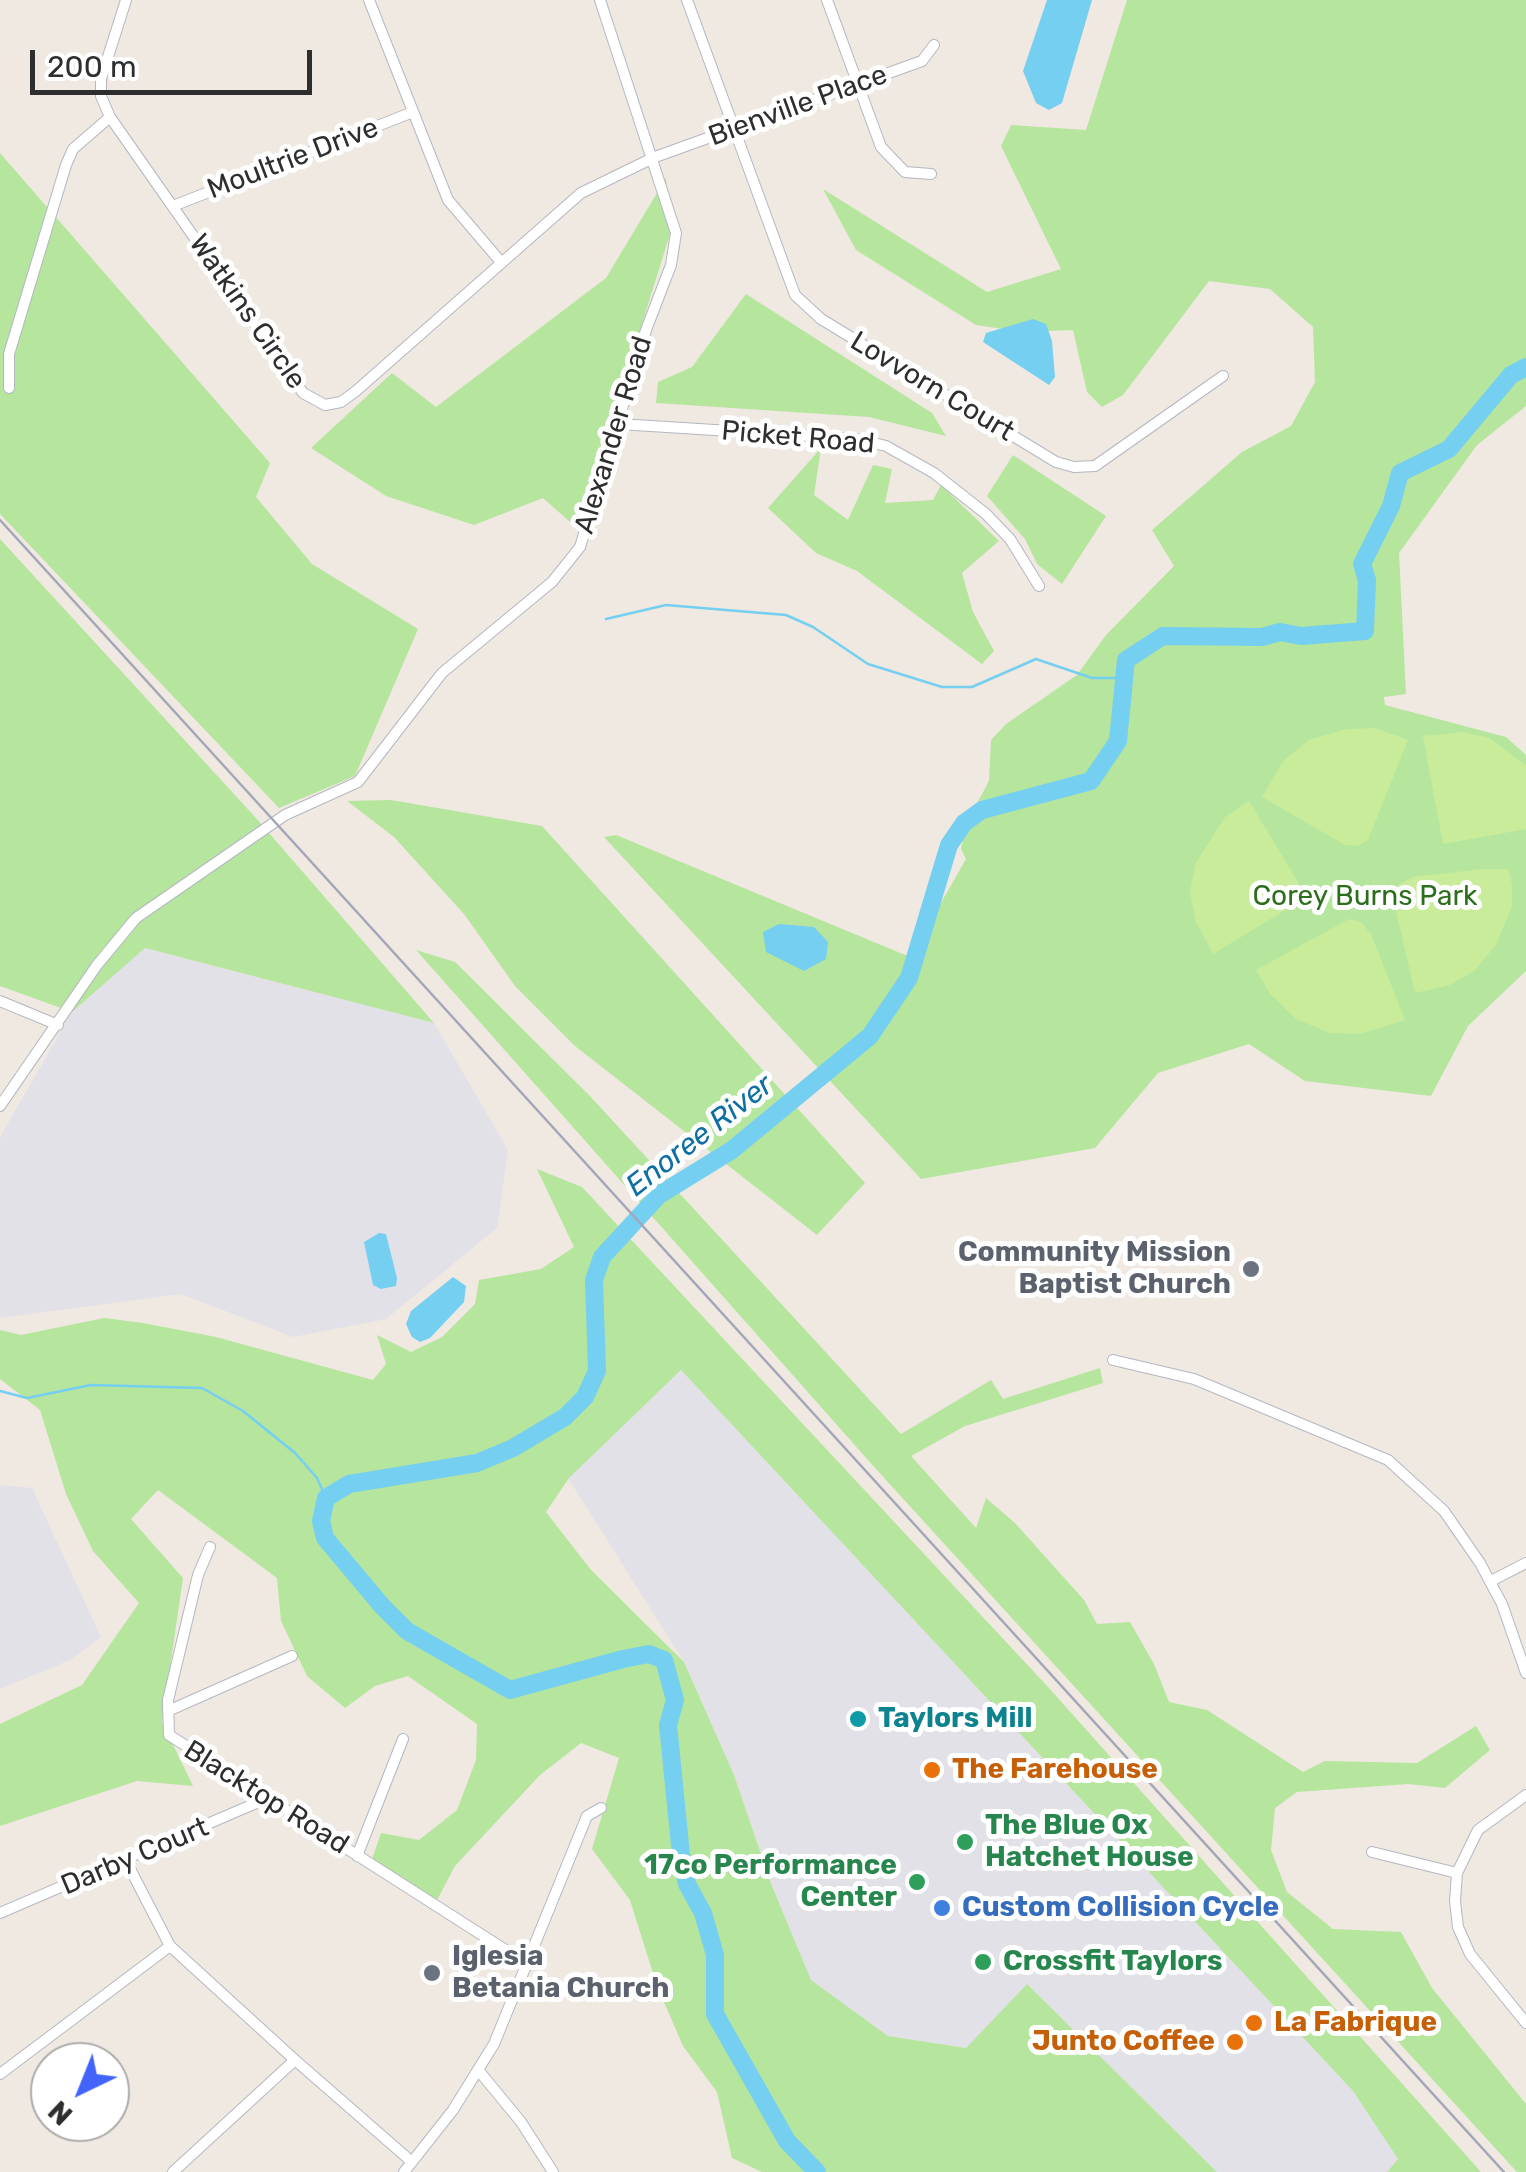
<!DOCTYPE html>
<style>
body{margin:0}
#map{position:relative;width:1526px;height:2172px;overflow:hidden;background:#efe9e1;font-family:Rubik,sans-serif}
canvas{display:block}
.north{position:absolute;left:30px;top:2042px;width:100px;height:100px;box-sizing:border-box;background:#fff;border:2px solid #ababab;border-radius:50%;rotate:223deg;font-size:28px;font-weight:700;line-height:40px;text-align:center;color:#2e2e2e}
.north::after{content:'';display:block;margin:auto;width:35px;height:45px;background:#4264fb;clip-path:polygon(50% 0,100% 100%,50% 72%,0 100%)}
.scale{position:absolute;left:30px;top:50px;width:282px;height:45px;box-sizing:border-box;border:5px solid #2e2e2e;border-top:0;padding-left:12px;font-size:30px;line-height:35px;white-space:nowrap;color:#2e2e2e;-webkit-text-stroke:8px #fff;paint-order:stroke}
</style>
<div id="map">
<canvas width="1526" height="2172"></canvas>
<div class="north">N</div>
<div class="scale">200 m</div>
</div>
<script>
const c = document.querySelector('canvas').getContext('2d');
c.lineJoin = 'round';
function fillPath(path, color) {
  c.fillStyle = color;
  c.fill(path, 'evenodd');
}
function poly(rows) {
  const path = new Path2D();
  for (const r of rows) {
    path.moveTo(r[0], r[1]);
    for (let i = 2; i < r.length; i += 2) path.lineTo(r[i], r[i + 1]);
  }
  return path;
}
function strokePath(path, color, width, dash) {
  c.strokeStyle = color;
  c.lineWidth = width;
  c.lineCap = dash ? 'butt' : 'round';
  c.setLineDash(dash || []);
  c.stroke(path);
}
function write(font, color, halo, rows, align = 'center') {
  c.font = font + ' Rubik,sans-serif';
  c.lineWidth = 10;
  c.setLineDash([]);
  c.textBaseline = 'middle';
  c.strokeStyle = halo;
  c.fillStyle = color;
  for (const [text, x, y, turn = 0] of rows) {
    c.save();
    c.translate(x, y);
    c.rotate((+turn || 0) * Math.PI / 180);
    c.textAlign = isNaN(turn) ? turn : align;
    if (halo) c.strokeText(text, 0, 0);
    c.fillText(text, 0, 0);
    c.restore();
  }
}
const industrial = poly([
 [144,948,434,1023,508,1150,497,1228,386,1319,293,1337,181,1294,0,1318,0,1137,72,1012],
 [681,1370,1353,2091,1398,2159,1387,2172,1217,2172,1027,1984,967,2048,888,2036,811,1980,772,1886,734,1775,684,1662,568,1478],
 [0,1485,32,1488,101,1637,70,1660,0,1689]
]);
const green = poly([
 [1127,0,1526,0,1526,406,1477,445,1399,553,1406,694,1384,697,1385,705,1506,737,1526,755,1526,971,1468,1026,1431,1096,1305,1081,1249,1044,1158,1073,1095,1148,921,1179,604,837,616,835,910,957,966,859,961,849,966,824,989,781,991,740,1006,724,1077,675,1106,635,1174,566,1152,530,1242,452,1291,426,1315,382,1313,327,1270,289,1209,281,1123,395,1102,407,1087,392,1073,330,1023,332,976,325,856,250,823,189,987,292,1061,269,1001,146,1011,125,1086,130],
 [0,153,270,463,256,497,312,564,418,629,355,776,279,808,0,514],
 [666,178,670,234,578,529,543,498,474,525,386,496,311,448,392,373,436,407,606,278],
 [746,294,932,413,946,436,869,417,656,403,658,382,692,367],
 [821,448,814,495,848,520,873,465,892,469,885,503,933,500,941,485,999,541,962,573,973,612,994,651,982,664,857,571,816,553,768,508],
 [1013,455,1106,516,1062,584,1037,564,1025,539,987,496],
 [0,539,256,818,434,1023,145,948,72,1012,0,986],
 [391,800,542,826,865,1183,817,1235,575,1046,515,986,464,914,394,837,347,801],
 [416,950,455,962,589,1095,901,1434,991,1380,1003,1399,1100,1368,1103,1383,965,1426,911,1456,976,1528,986,1498,1015,1523,1084,1600,1097,1624,1130,1622,1154,1664,1169,1702,1207,1710,1303,1772,1325,1761,1417,1763,1476,1726,1490,1750,1445,1788,1408,1784,1297,1792,1275,1808,1271,1850,1287,1892,1333,1929,1401,1932,1432,1988,1526,2104,1526,2172,1517,2172,1506,2160,876,1469],
 [537,1169,582,1187,1049,1688,1481,2172,1387,2172,1398,2159,1353,2091,681,1370,569,1478,546,1512,591,1570,684,1662,734,1775,772,1886,811,1980,888,2036,966,2048,1027,1984,1217,2172,762,2172,732,2158,717,2092,683,2046,657,1986,630,1900,592,1849,619,1758,581,1743,540,1775,455,1866,436,1902,370,1865,381,1833,419,1840,457,1810,476,1760,477,1724,408,1676,375,1686,345,1708,307,1676,281,1621,277,1578,158,1490,131,1519,183,1578,162,1722,193,1786,137,1781,0,1826,0,1724,82,1685,139,1603,93,1551,66,1494,40,1410,0,1379,0,1330,21,1335,104,1318,143,1323,216,1337,373,1380,386,1364,377,1335,411,1352,442,1337,475,1304,479,1280,541,1269,574,1247]
]);
const pitch = poly([
 [1375,728,1408,740,1368,840,1357,846,1345,845,1262,797,1283,761,1309,740,1347,729],
 [1463,732,1489,738,1526,765,1526,829,1443,844,1423,736],
 [1249,801,1307,897,1213,954,1195,920,1190,892,1195,864,1225,817],
 [1482,869,1508,869,1512,884,1512,906,1496,945,1474,971,1450,985,1415,993,1391,889,1413,877],
 [1349,919,1361,922,1371,934,1405,1020,1360,1034,1330,1033,1296,1019,1270,994,1256,970]
]);
const water = poly([
 [1047,0,1092,0,1062,103,1049,110,1036,103,1023,71],
 [1033,319,1046,324,1052,341,1055,377,1049,385,983,342,986,333],
 [779,924,814,927,828,942,826,959,804,971,766,952,763,932],
 [379,1233,386,1234,397,1278,396,1286,381,1289,373,1285,364,1242],
 [453,1277,466,1286,464,1302,430,1338,420,1342,412,1337,406,1324,411,1311]
]);
const stream = poly([
 [606,619,666,605,786,615,813,627,868,664,942,687,972,687,1036,659,1092,678,1126,678],
 [0,1391,27,1398,91,1385,202,1388,243,1411,295,1453,317,1478,326,1498]
]);
const river = poly([
 [817,2172,787,2141,715,2014,715,1955,703,1913,687,1884,681,1855,668,1725,675,1700,664,1660,649,1654,623,1659,510,1690,407,1631,382,1606,325,1538,321,1521,326,1498,349,1484,477,1463,513,1448,565,1417,585,1397,597,1371,594,1280,602,1257,659,1195,732,1150,870,1036,909,978,949,845,964,823,982,810,1091,781,1118,741,1126,660,1163,636,1262,637,1280,632,1301,636,1365,631,1367,580,1362,564,1391,506,1400,473,1449,449,1511,375,1526,367]
]);
const minor = poly([
 [126,0,101,79,101,96,110,117,303,393,325,405,341,402,356,391,581,193,655,157,922,61,934,45],
 [369,0,448,200,500,261],
 [687,0,795,295,821,319,1056,462,1074,467,1095,466,1223,376],
 [827,0,881,147,905,172,931,174],
 [173,206,413,112],
 [9,388,9,354,66,165,73,149,110,117],
 [619,424,858,439,886,446,934,473,986,514,1010,539,1039,586],
 [0,1001,58,1025],
 [0,1106,97,965,136,918,285,815,358,782,442,673,552,582,580,547,646,330,671,265,676,233,600,0],
 [1113,1360,1194,1379,1388,1460,1444,1511,1480,1563,1502,1604,1526,1673],
 [210,1547,198,1575,168,1700,169,1735,529,1965],
 [1491,1581,1526,1563],
 [168,1711,292,1656],
 [1526,1795,1478,1830,1457,1873,1455,1901,1458,1927,1470,1954,1526,2023],
 [1372,1852,1457,1873],
 [357,1856,403,1739],
 [126,1861,170,1946,295,2060],
 [0,1913,268,1798],
 [479,2071,521,2122,553,2172],
 [0,2074,170,1946],
 [173,2172,295,2060,412,2162],
 [404,2172,453,2110,494,2044,587,1816,601,1808]
]);
const rail = poly([
 [0,520,1504,2172]
]);
const markers = [
 [1251,1269,10,"#6b7280"],
 [858,1719,10,"#0f9aa8"],
 [932,1770,10,"#e8710a"],
 [965,1842,10,"#2e9e5b"],
 [917,1882,10,"#2e9e5b"],
 [942,1908,10,"#3f7fe0"],
 [983,1962,10,"#2e9e5b"],
 [432,1973,10,"#6b7280"],
 [1254,2023,10,"#e8710a"],
 [1235,2042,10,"#e8710a"]
];
const streetNames = [
 ["Bienville Place",798,106,-20],
 ["Moultrie Drive",293,159,-21],
 ["Watkins Circle",247,312,55],
 ["Lovvorn Court",932,387,31],
 ["Alexander Road",614,435,-73],
 ["Picket Road",798,438,5],
 ["Blacktop Road",266,1798,32],
 ["Darby Court",135,1857,-23]
];
const parkNames = [
 ["Corey Burns Park",1365,897]
];
const worshipNames = [
 ["Community Mission",1231,1253],
 ["Baptist Church",1231,1285],
 ["Iglesia",452,1957,"left"],
 ["Betania Church",452,1989,"left"]
];
const cultureNames = [
 ["Taylors Mill",878,1719]
];
const foodNames = [
 ["The Farehouse",952,1770],
 ["La Fabrique",1274,2023],
 ["Junto Coffee",1215,2042,"right"]
];
const leisureNames = [
 ["The Blue Ox",985,1826],
 ["Hatchet House",985,1858],
 ["17co Performance",897,1866,"right"],
 ["Center",897,1898,"right"],
 ["Crossfit Taylors",1003,1962]
];
const shopNames = [
 ["Custom Collision Cycle",962,1908]
];
const waterNames = [
 ["Enoree River",700,1136,-38]
];
fillPath(industrial, '#e3e1e8');
fillPath(green, '#b6e59e');
fillPath(pitch, '#c9ec9a');
fillPath(water, '#75cff0');
strokePath(stream, '#75cff0', 2.5);
strokePath(river, '#75cff0', 18);
strokePath(minor, '#b4b7c1', 12);
strokePath(minor, '#fff', 10);
strokePath(rail, '#a3a6b8', 2.5);
for (const [x, y, r, color] of markers) {
  const dot = new Path2D();
  dot.arc(x, y, r, 0, 2 * Math.PI);
  c.fillStyle = color;
  c.fill(dot);
  strokePath(dot, '#fff', 4);
}
write('28px', '#2e2e2e', '#fff', streetNames);
write('28px', '#2c6e1b', '#fff', parkNames);
write('bold 28px', '#5b616d', '#fff', worshipNames, 'right');
write('bold 28px', '#0d838f', '#fff', cultureNames, 'left');
write('bold 28px', '#c56008', '#fff', foodNames, 'left');
write('bold 28px', '#27864d', '#fff', leisureNames, 'left');
write('bold 28px', '#366cbe', '#fff', shopNames, 'left');
write('italic 30px', '#0d6fa3', '#fff', waterNames);
</script>
